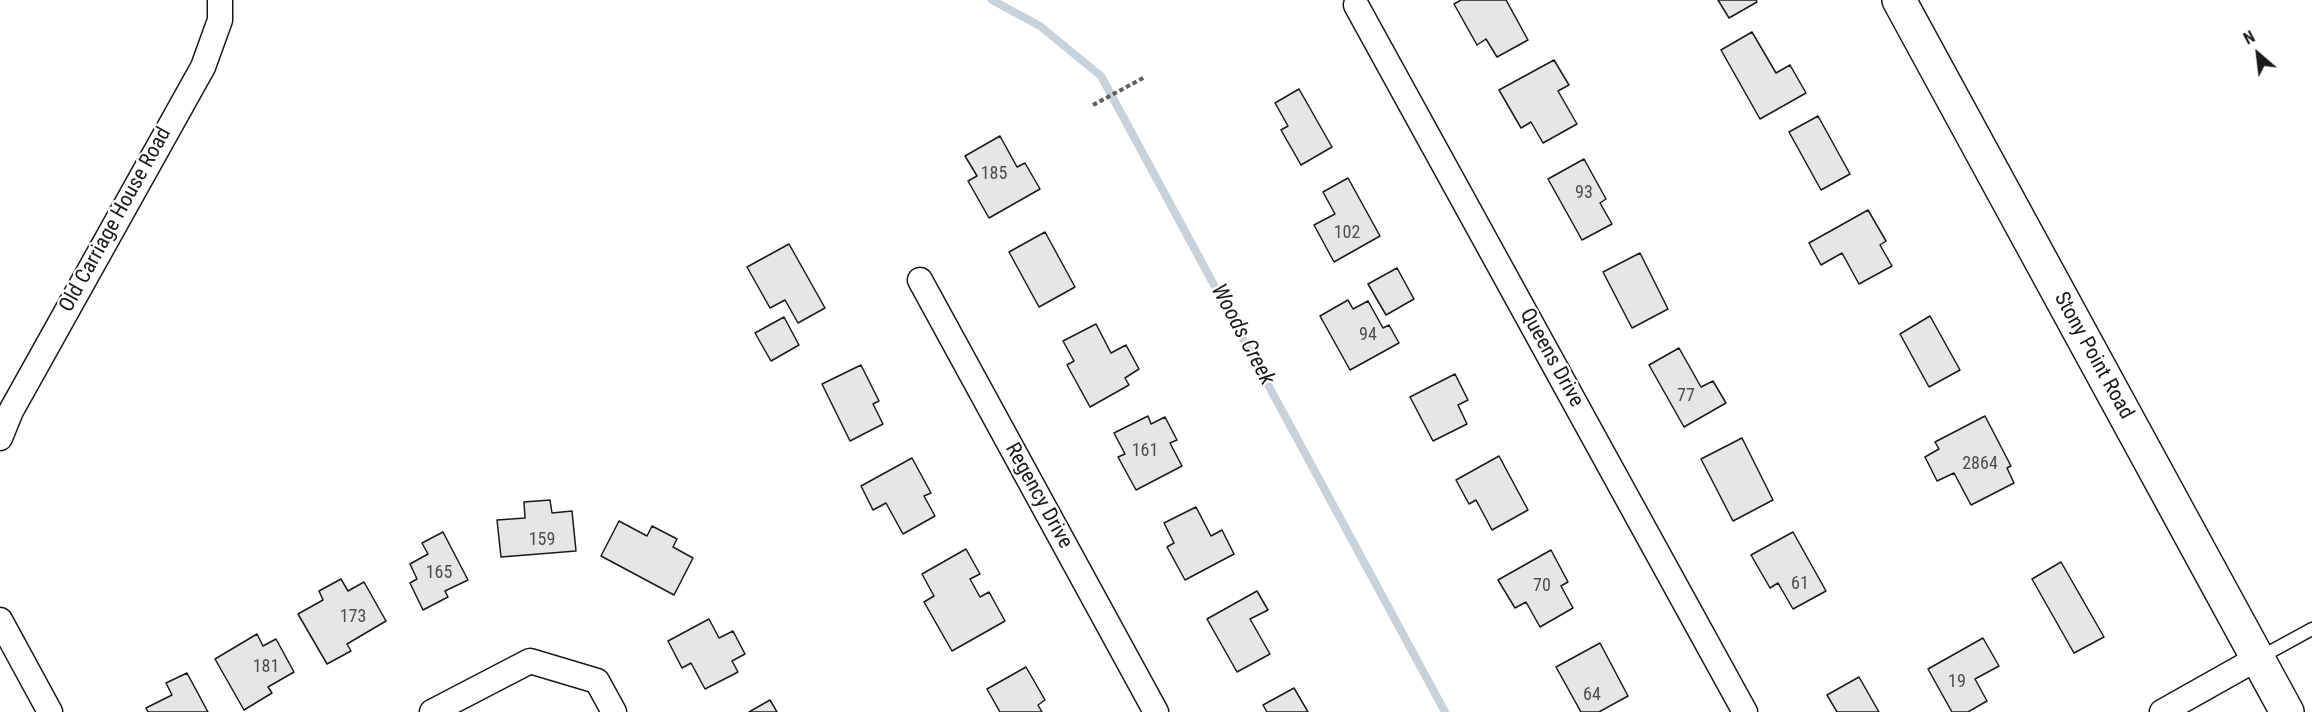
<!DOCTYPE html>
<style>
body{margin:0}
#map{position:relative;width:2312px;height:712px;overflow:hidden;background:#fff;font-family:"Roboto Condensed",sans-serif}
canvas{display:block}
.north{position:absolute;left:2228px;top:24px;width:60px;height:60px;-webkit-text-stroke:4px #fff;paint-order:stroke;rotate:332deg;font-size:16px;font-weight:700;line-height:24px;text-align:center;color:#1a1a1a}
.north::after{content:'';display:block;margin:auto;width:21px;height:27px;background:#1a1a1a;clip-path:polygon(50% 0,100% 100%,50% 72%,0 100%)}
</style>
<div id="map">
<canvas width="2312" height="712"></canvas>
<div class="north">N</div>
</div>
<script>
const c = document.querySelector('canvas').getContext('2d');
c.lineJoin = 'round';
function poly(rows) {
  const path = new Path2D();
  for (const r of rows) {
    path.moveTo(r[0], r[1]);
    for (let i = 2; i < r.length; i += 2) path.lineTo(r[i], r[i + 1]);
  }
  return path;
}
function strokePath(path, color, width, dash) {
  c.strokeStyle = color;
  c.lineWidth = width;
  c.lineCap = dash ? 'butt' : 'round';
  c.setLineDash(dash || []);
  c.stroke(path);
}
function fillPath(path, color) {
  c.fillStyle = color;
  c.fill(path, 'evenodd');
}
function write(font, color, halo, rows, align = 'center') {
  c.font = font + ' "Roboto Condensed",sans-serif';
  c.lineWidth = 4.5;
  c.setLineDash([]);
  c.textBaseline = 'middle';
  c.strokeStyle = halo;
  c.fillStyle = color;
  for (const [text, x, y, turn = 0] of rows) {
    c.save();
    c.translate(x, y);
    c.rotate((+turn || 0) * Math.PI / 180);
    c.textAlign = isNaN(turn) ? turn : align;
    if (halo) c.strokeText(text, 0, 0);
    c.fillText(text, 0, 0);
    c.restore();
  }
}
const stream = poly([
 [992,0,1040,26,1101,76,1445,712]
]);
const building = poly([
 [1461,0,1506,0,1528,40,1497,57,1486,39,1477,45,1454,4,1461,0],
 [1718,0,1756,0,1757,2,1729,18,1718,0],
 [1752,32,1776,73,1790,65,1806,93,1760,119,1721,50,1752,32],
 [1554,60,1569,85,1558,91,1577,124,1543,143,1531,122,1521,128,1499,90,1554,60],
 [1299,89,1332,147,1301,165,1281,130,1288,126,1275,103,1299,89],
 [1818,116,1850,174,1821,190,1789,132,1818,116],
 [1000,136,1017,167,1025,163,1040,189,989,218,968,181,977,176,965,156,1000,136],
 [1584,159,1606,199,1600,203,1612,224,1582,240,1548,179,1584,159],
 [1348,178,1380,236,1334,262,1314,225,1335,214,1323,192,1348,178],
 [1868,210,1886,241,1880,245,1892,266,1859,284,1842,253,1821,265,1809,243,1868,210],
 [1045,232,1075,287,1039,307,1009,252,1045,232],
 [789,244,825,308,798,323,785,300,770,308,747,267,789,244],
 [1640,253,1668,309,1632,328,1603,272,1640,253],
 [1397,268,1414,299,1386,315,1368,284,1397,268],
 [1348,300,1353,309,1368,301,1383,328,1389,325,1399,343,1350,370,1320,316,1348,300],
 [1930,316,1960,370,1929,387,1900,334,1930,316],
 [784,317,799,345,771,361,755,333,784,317],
 [1096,324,1111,353,1126,345,1139,369,1125,378,1129,385,1090,407,1067,365,1074,361,1063,341,1096,324],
 [1679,348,1701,387,1713,381,1726,403,1684,427,1649,365,1679,348],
 [861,365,879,401,873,404,883,424,850,441,822,384,861,365],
 [1455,374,1468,400,1458,405,1467,424,1433,441,1410,397,1455,374],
 [1148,416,1151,424,1165,417,1177,440,1170,443,1182,466,1136,490,1118,457,1125,454,1114,433,1148,416],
 [1985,416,2011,466,2007,468,2014,483,1971,505,1954,473,1937,481,1925,457,1939,449,1935,442,1985,416],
 [1742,438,1773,500,1733,521,1701,459,1742,438],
 [1499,456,1528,510,1492,530,1476,500,1469,504,1456,480,1499,456],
 [912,458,931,493,924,496,935,516,903,534,886,503,873,510,861,486,912,458],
 [550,500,552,513,572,511,576,551,501,557,497,520,525,518,524,502,550,500],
 [1196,507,1211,536,1222,530,1234,554,1185,580,1167,547,1174,543,1164,523,1196,507],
 [619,521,647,536,652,526,677,539,673,547,693,558,674,595,601,556,619,521],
 [443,532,468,580,445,591,448,597,423,610,410,583,417,579,410,564,428,554,422,543,443,532],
 [1793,532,1826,591,1793,609,1778,583,1770,588,1751,555,1793,532],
 [966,549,980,574,970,579,980,597,989,592,1005,621,952,651,924,602,934,596,922,574,966,549],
 [1551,550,1568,582,1561,586,1573,608,1540,627,1526,602,1515,608,1498,580,1551,550],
 [2061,562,2104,637,2074,653,2032,579,2061,562],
 [341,579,348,591,364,582,386,621,347,644,351,651,327,664,298,614,323,600,319,591,341,579],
 [1257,591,1268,610,1250,619,1270,654,1237,672,1207,619,1257,591],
 [709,619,719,638,733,631,745,654,732,661,738,672,705,689,691,663,682,668,668,641,709,619],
 [257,634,263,646,276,639,294,672,268,687,272,693,244,710,215,659,257,634],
 [1983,638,1999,666,1975,679,1987,701,1968,712,1952,712,1928,669,1983,638],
 [1600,643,1628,696,1599,712,1581,712,1556,667,1600,643],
 [1026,667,1045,700,1038,705,1042,712,1000,712,987,689,1026,667],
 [187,673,208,712,148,712,146,708,172,695,166,683,187,673],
 [1859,677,1879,712,1837,712,1827,695,1859,677],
 [1294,688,1308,712,1267,712,1263,705,1294,688],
 [770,700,777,712,749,712,770,700]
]);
const path = poly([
 [1093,105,1145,77]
]);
const lane = poly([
 [2259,658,2312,629]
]);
const street = poly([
 [1356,5,1745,712],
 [920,280,1156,712],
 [0,438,11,411,203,67,220,20,220,0],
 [0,620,50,712],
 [432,712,530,661,597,681,614,712],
 [2162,712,2258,658]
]);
const secondary = poly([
 [1899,0,2287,712]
]);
const numberNames = [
 ["185",994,174],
 ["93",1584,193],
 ["102",1347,233],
 ["94",1368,335],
 ["77",1686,396],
 ["161",1145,451],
 ["2864",1980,464],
 ["159",542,540],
 ["165",439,573],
 ["61",1800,584],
 ["70",1542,586],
 ["173",353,617],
 ["181",266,667],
 ["19",1957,682],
 ["64",1592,695]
];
const streetNames = [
 ["Old Carriage House Road",116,220,-61],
 ["Stony Point Road",2093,356,61],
 ["Queens Drive",1551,358,61],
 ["Regency Drive",1038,496,61]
];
const waterNames = [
 ["Woods Creek",1242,335,62]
];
strokePath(stream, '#c6d2dc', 8);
fillPath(building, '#e6e6e6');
strokePath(building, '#1a1a1a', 1.5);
strokePath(lane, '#1a1a1a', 15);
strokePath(street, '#1a1a1a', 27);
strokePath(secondary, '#1a1a1a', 36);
strokePath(path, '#5f5f5f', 4, [4.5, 3]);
strokePath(lane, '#fff', 12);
strokePath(street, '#fff', 24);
strokePath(secondary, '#fff', 33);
write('18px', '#4d4d4d', null, numberNames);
write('21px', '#1a1a1a', '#fff', streetNames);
write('italic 22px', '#1a1a1a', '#fff', waterNames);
</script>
